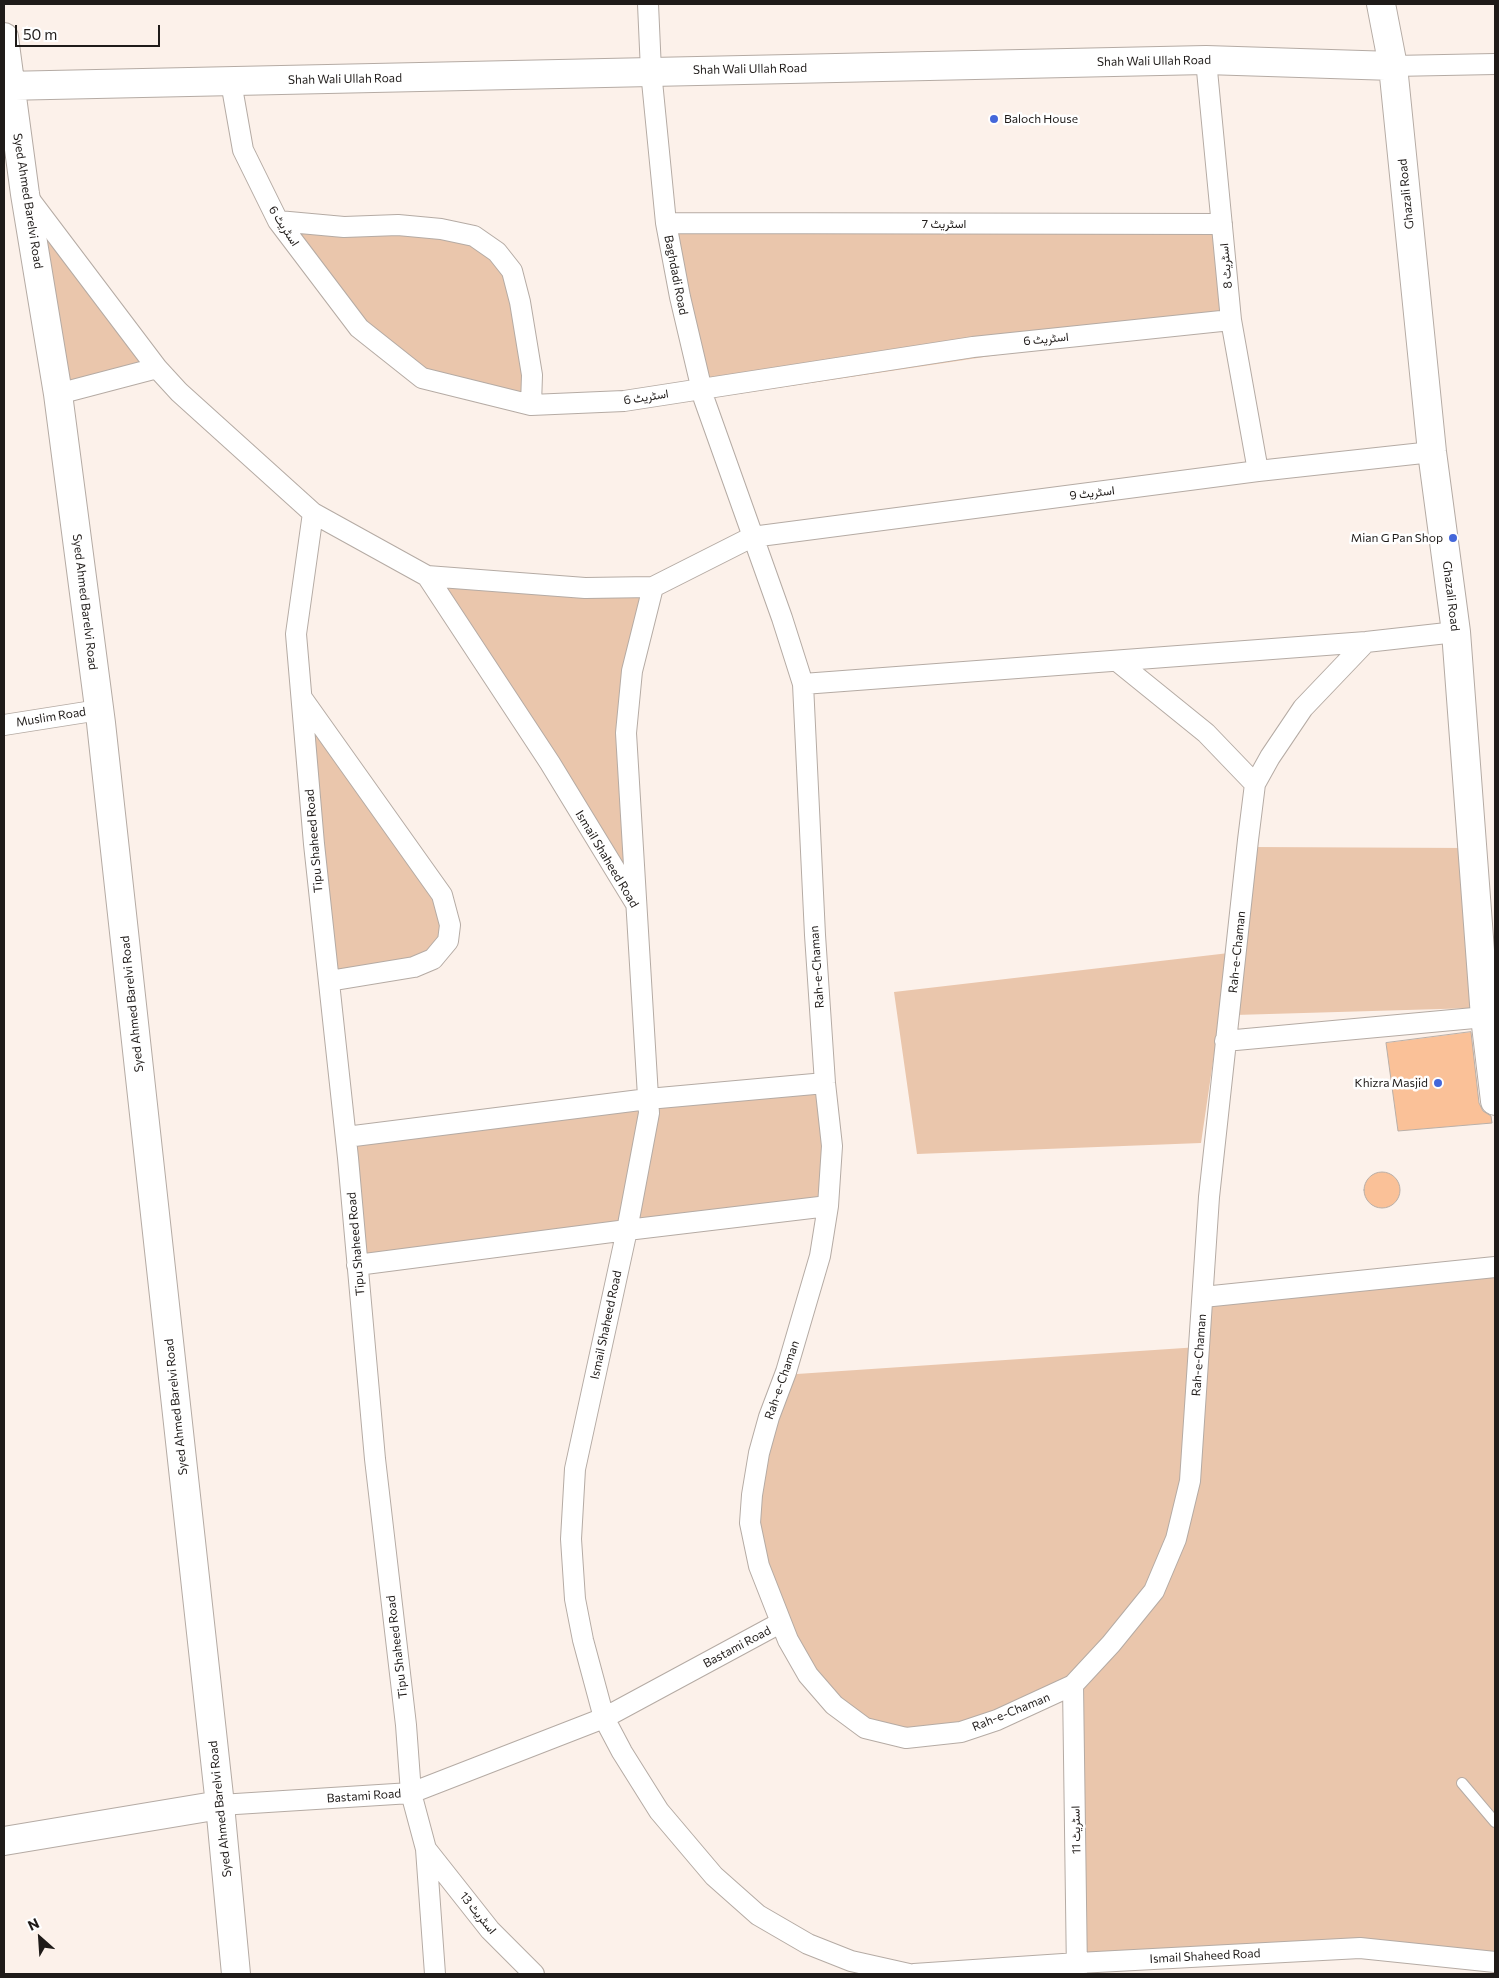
<!DOCTYPE html>
<html>
<head>
<meta charset="utf-8">
<style>
  body { margin:0 }
  #map { position:relative; width:1499px; height:1978px; overflow:hidden; background:#fcf1ea; font-family:Commissioner,sans-serif }
  canvas { display:block }
  .frame { position:absolute; inset:0; border:5px solid #1f1b19; pointer-events:none }
  .north { position:absolute; left:15px; top:1913px; width:50px; height:50px; -webkit-text-stroke:4px #fff; paint-order:stroke; rotate:334deg; font-size:14px; font-weight:700; line-height:20px; text-align:center; color:#1f1b19 }
  .north::after { content:''; display:block; margin:auto; width:18px; height:22px; background:#1f1b19; clip-path:polygon(50% 0,100% 100%,50% 72%,0 100%) }
  .scale { position:absolute; left:15px; top:25px; width:145px; height:22px; box-sizing:border-box; border:2px solid #1f1b19; border-top:0; padding-left:6px; font-size:15px; line-height:18px; white-space:nowrap; color:#1f1b19; -webkit-text-stroke:4px #fff; paint-order:stroke }
</style>
</head>
<body>
<div id="map">
<canvas width="1499" height="1978"></canvas>
<div class="frame"></div>
<div class="north">N</div>
<div class="scale">50 m</div>
</div>
<script>
const ctx = document.querySelector('canvas').getContext('2d');
ctx.lineJoin = 'round';
function fill(path, color) {
  ctx.fillStyle = color;
  ctx.fill(path, 'evenodd');
}
function trace(path, color, width, dash) {
  ctx.strokeStyle = color;
  ctx.lineWidth = width;
  ctx.lineCap = dash ? 'butt' : 'round';
  ctx.setLineDash(dash || []);
  ctx.stroke(path);
}
function drawText(font, color, halo, rows, align = 'center') {
  ctx.font = font + ' Commissioner,Vazirmatn,sans-serif';
  ctx.lineWidth = 5;
  ctx.setLineDash([]);
  ctx.textBaseline = 'middle';
  ctx.strokeStyle = halo;
  ctx.fillStyle = color;
  for (const [text, x, y, turn = 0] of rows) {
    ctx.save();
    ctx.translate(x, y);
    ctx.rotate((+turn || 0) * Math.PI / 180);
    ctx.textAlign = isNaN(turn) ? turn : align;
    if (halo) ctx.strokeText(text, 0, 0);
    ctx.fillText(text, 0, 0);
    ctx.restore();
  }
}
fill(new Path2D(`
  M25,194L157,368L58,394Z
  M278,221L474,236L512,271L531,405L422,378L359,328Z
  M666,223L1222,224L1231,320L704,399Z
  M427,576L659,584L632,671L638,908Z
  M302,698L450,925L433,959L329,981Z
  M1253,847L1469,848L1475,1008L1235,1015Z
  M1229,953L1201,1143L917,1154L894,992Z
  M825,1083L819,1212L357,1265L346,1137Z
  M1495,1260V1959H1084L1081,1675L1007,1715L912,1733L871,1722L836,1701L811,1671L752,1530L782,1375L1199,1347L1203,1288Z`), '#eac6ac');
const building = new Path2D(`
  M1471,1032L1479,1103L1483,1111L1491,1116L1492,1123L1398,1131L1386,1043Z
  M1364 1190a18 18 0 1 1 36 0a18 18 0 1 1-36 0Z`);
fill(building, '#fac198');
trace(building, '#b9afa8', 1);
const lane = new Path2D(`
  M1462,1783L1495,1822`);
const street = new Path2D(`
  M648,4L651,71L666,223L680,297L704,399L782,618L803,684L815,935L825,1083L832,1146L828,1206L820,1256L786,1372L769,1417L759,1453L752,1495L750,1523L759,1566L788,1640L808,1675L834,1705L865,1728L906,1738L961,1732L997,1720L1073,1685L1111,1644L1154,1591L1176,1539L1190,1481L1209,1197L1248,840L1255,784L1270,757L1303,708L1366,642
  M1206,60L1231,320L1258,471
  M1393,66L1495,64
  M231,82L243,150L278,221L359,328L422,378L531,405L624,401L973,347L1231,320
  M27,196L157,368L179,392L313,513L427,576L585,588L653,587
  M278,221L344,227L398,225L441,229L474,236L497,252L512,271L520,302L532,375L531,405
  M666,223L1222,224
  M58,394L157,368
  M313,513L296,634L314,844L348,1158L375,1459L406,1725L411,1793L426,1849L435,1974
  M427,576L550,763L636,904
  M1117,661L1206,733L1255,784
  M803,684L1366,642L1456,632
  M302,698L442,895L450,925L448,941L433,959L414,967L329,981
  M4,725L99,710
  M1225,1041L1485,1017
  M346,1137L648,1099L825,1083
  M357,1265L627,1230L828,1206
  M1203,1297L1495,1267
  M1073,1685L1077,1974
  M220,1805L411,1793L604,1718L780,1623
  M426,1849L490,1930L534,1974
  M909,1974L851,1961L808,1944L758,1915L714,1876L659,1811L622,1752L604,1718L583,1640L575,1599L571,1539L575,1469L627,1230L649,1113L626,733L632,671L653,587L752,537L1258,471L1432,452
  M914,1974L1078,1963L1360,1948L1495,1962`);
const secondary = new Path2D(`
  M1381,4L1393,66L1432,452L1456,632L1485,1017L1495,1101
  M4,37L25,194L58,394L101,723L220,1805L236,1974
  M4,86L1206,60L1393,66
  M4,1841L220,1805`);
trace(lane, '#b5aba4', 12);
trace(street, '#b5aba4', 22);
trace(secondary, '#b5aba4', 30);
trace(lane, '#fff', 10);
trace(street, '#fff', 20);
trace(secondary, '#fff', 28);
for (const [x, y, r, color] of [
  [994,119,5,"#4467da"],
  [1453,538,5,"#4467da"],
  [1438,1083,5,"#4467da"]
]) {
  const dot = new Path2D();
  dot.arc(x, y, r, 0, 2 * Math.PI);
  ctx.fillStyle = color;
  ctx.fill(dot);
  trace(dot, '#fff', 2);
}
drawText('12px', '#1f1b19', '#fff', [
  ["Shah Wali Ullah Road",1154,61,-1],
  ["Shah Wali Ullah Road",750,69,-1],
  ["Shah Wali Ullah Road",345,79,-1],
  ["Ghazali Road",1406,194,-96],
  ["Syed Ahmed Barelvi Road",28,201,81],
  ["اسٹریٹ 7",944,224],
  ["اسٹریٹ 6",284,226,57],
  ["اسٹریٹ 8",1226,266,-95],
  ["Baghdadi Road",676,275,79],
  ["اسٹریٹ 6",1046,339,-6],
  ["اسٹریٹ 6",646,397,-9],
  ["اسٹریٹ 9",1092,493,-7],
  ["Ghazali Road",1451,596,83],
  ["Syed Ahmed Barelvi Road",85,602,83],
  ["Muslim Road",51,717,-9],
  ["Tipu Shaheed Road",314,841,-95],
  ["Ismail Shaheed Road",607,859,59],
  ["Rah-e-Chaman",1237,952,-84],
  ["Rah-e-Chaman",817,967,-94],
  ["Syed Ahmed Barelvi Road",132,1004,-96],
  ["Tipu Shaheed Road",356,1244,-95],
  ["Ismail Shaheed Road",606,1325,-78],
  ["Rah-e-Chaman",1199,1355,-86],
  ["Rah-e-Chaman",782,1380,-71],
  ["Syed Ahmed Barelvi Road",176,1407,-96],
  ["Tipu Shaheed Road",397,1647,-97],
  ["Bastami Road",737,1647,-28],
  ["Rah-e-Chaman",1011,1712,-22],
  ["Bastami Road",364,1796,-4],
  ["Syed Ahmed Barelvi Road",220,1809,-96],
  ["اسٹریٹ 11",1076,1830,-91],
  ["اسٹریٹ 13",478,1913,51],
  ["Ismail Shaheed Road",1205,1956,-3]
]);
drawText('12px', '#1f1b19', '#fff', [
  ["Baloch House",1004,119,"left"],
  ["Mian G Pan Shop",1443,538],
  ["Khizra Masjid",1428,1083]
], 'right');
</script>
</body>
</html>
